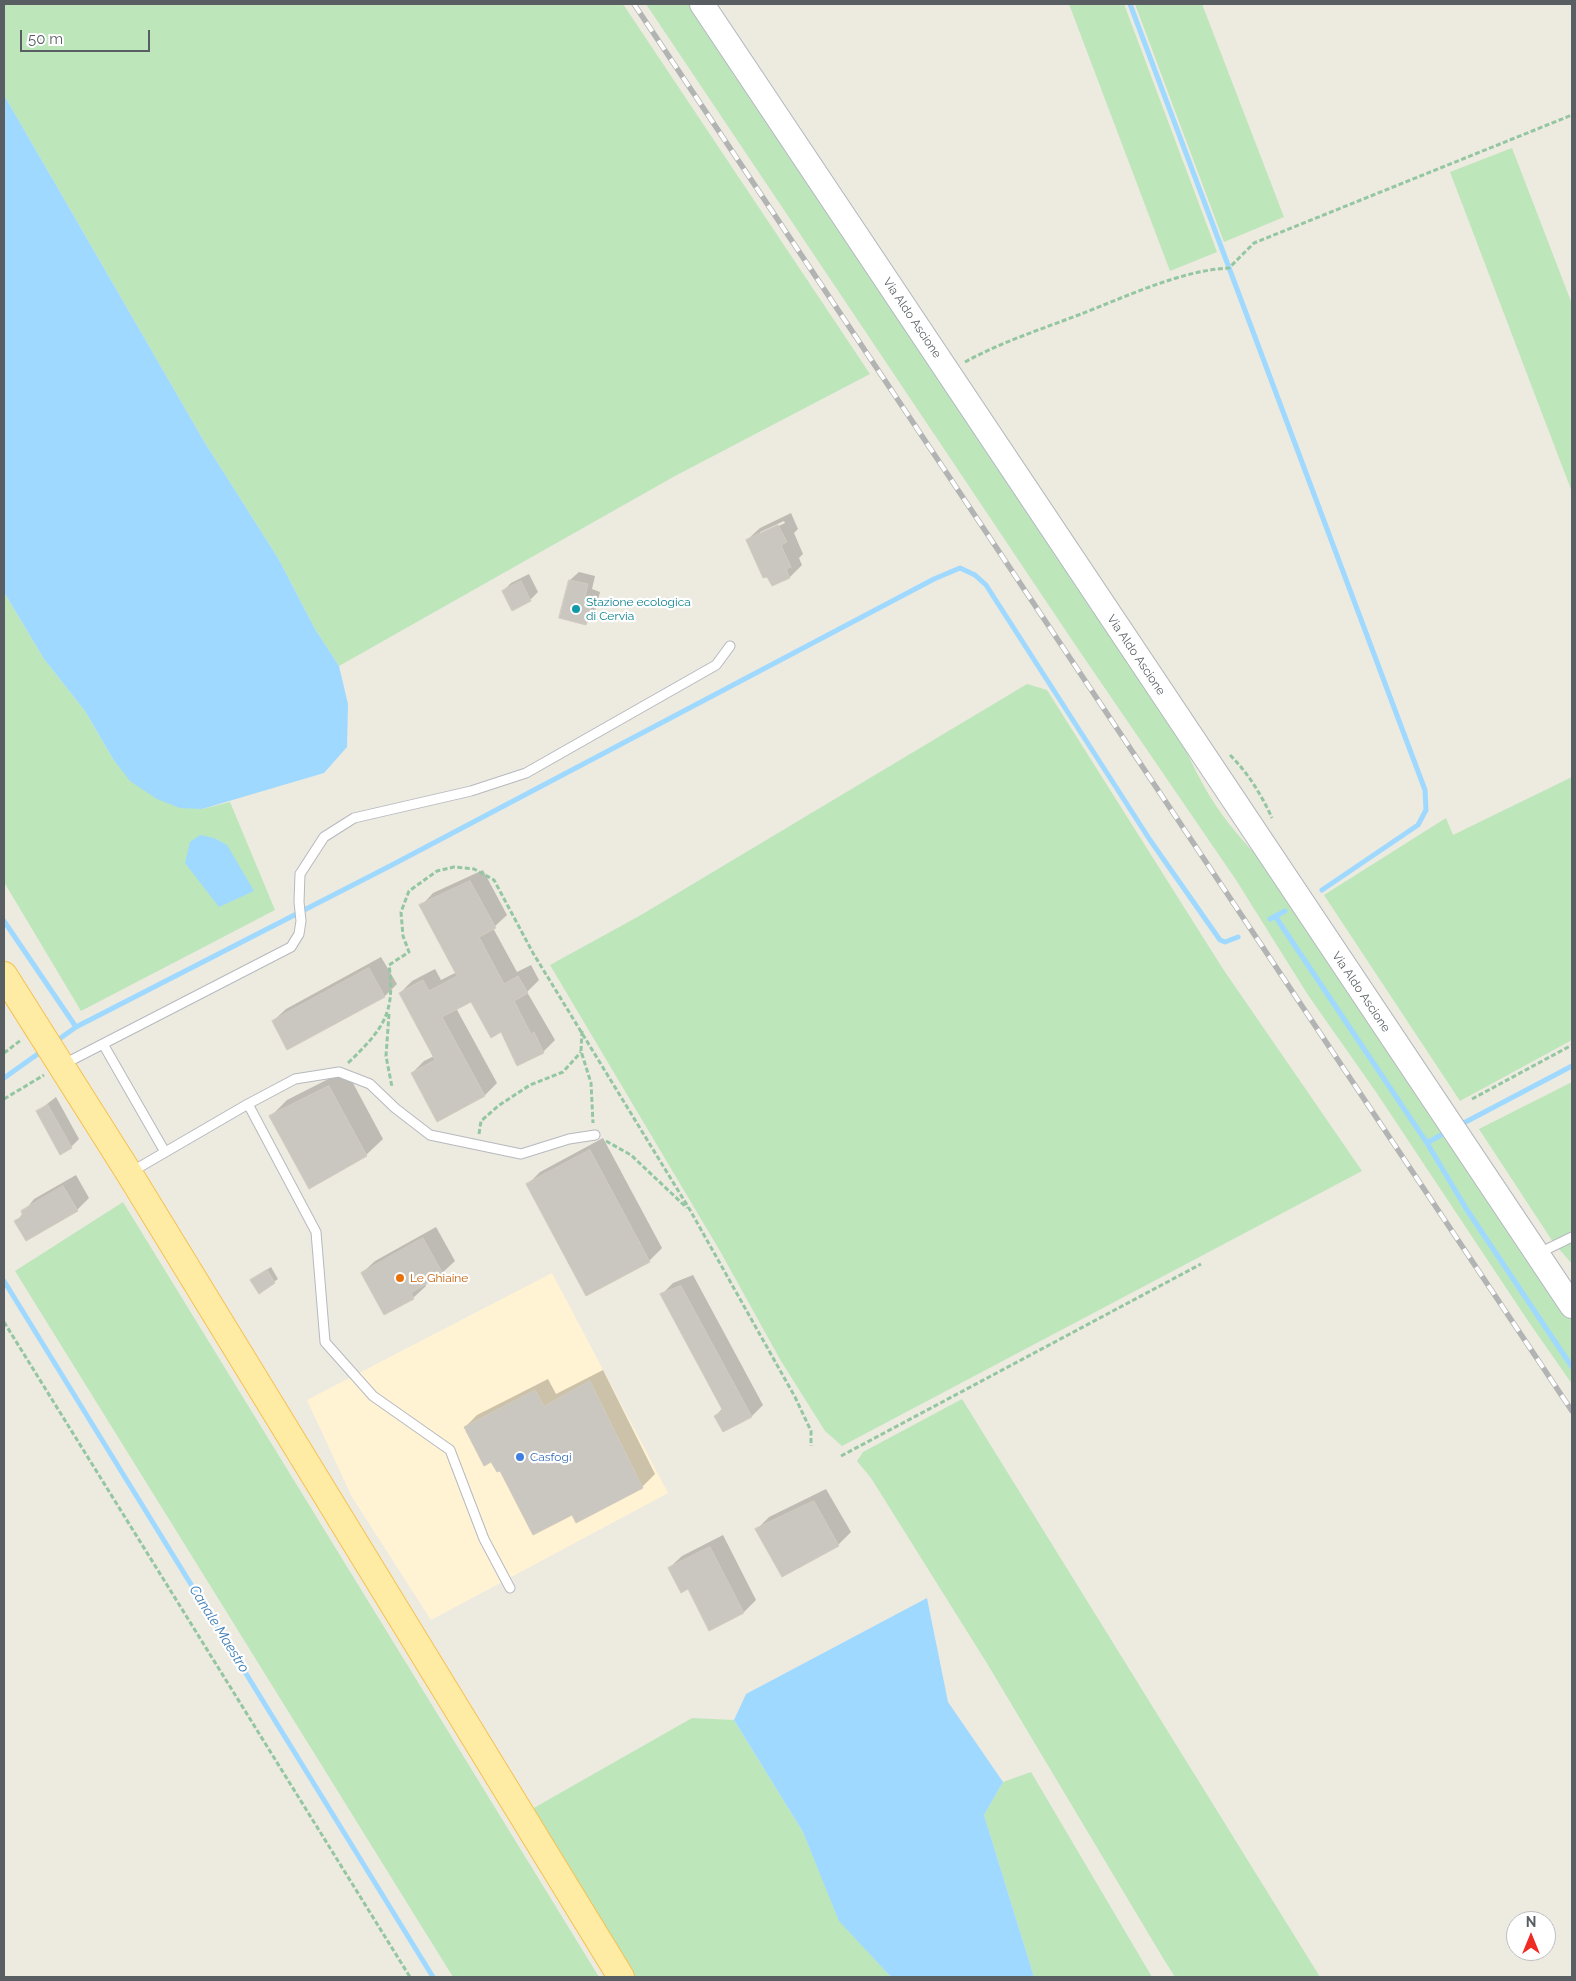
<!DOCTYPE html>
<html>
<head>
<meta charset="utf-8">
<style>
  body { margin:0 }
  #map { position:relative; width:1576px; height:1981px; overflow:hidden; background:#edeae0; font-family:Raleway,sans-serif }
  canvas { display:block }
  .frame { position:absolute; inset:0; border:5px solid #595e62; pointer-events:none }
  .north { position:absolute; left:1506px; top:1911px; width:50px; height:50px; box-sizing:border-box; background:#fff; border:1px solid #bdbfc0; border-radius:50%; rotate:0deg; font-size:14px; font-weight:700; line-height:20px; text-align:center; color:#595e62 }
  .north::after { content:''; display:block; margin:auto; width:18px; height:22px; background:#ef2b24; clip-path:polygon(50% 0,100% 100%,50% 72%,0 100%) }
  .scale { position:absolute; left:20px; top:30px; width:130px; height:22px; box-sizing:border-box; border:2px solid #595e62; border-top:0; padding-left:6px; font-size:15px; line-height:18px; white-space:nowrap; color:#595e62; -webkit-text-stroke:4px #fff; paint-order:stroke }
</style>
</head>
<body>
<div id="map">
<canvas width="1576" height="1981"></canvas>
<div class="frame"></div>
<div class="north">N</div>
<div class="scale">50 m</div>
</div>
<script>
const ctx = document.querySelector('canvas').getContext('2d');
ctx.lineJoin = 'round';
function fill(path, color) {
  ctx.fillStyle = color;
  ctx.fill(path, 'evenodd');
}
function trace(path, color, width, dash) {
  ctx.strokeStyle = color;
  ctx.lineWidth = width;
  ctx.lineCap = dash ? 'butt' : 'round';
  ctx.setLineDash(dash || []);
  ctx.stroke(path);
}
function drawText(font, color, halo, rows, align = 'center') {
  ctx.font = font + ' Raleway,sans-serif';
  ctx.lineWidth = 4.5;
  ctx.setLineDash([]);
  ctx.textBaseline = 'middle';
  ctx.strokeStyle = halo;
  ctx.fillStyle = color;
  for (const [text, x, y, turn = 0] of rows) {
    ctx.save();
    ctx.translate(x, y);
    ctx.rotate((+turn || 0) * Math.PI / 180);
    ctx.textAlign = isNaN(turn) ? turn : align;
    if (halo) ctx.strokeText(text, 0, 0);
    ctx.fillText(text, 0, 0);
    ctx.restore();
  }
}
fill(new Path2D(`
  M552,1273L668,1493L431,1620L352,1497L307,1400Z`), '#fff3d4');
fill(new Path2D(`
  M4,4H623L870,374L675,476L339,666L315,629L278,558L205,443L4,95Z
  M646,4H689L1184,746C1206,795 1223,820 1260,859L1546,1284L1572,1318V1384L1526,1318L1376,1092L1308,995L1236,880L1074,643Z
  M1069,4H1124L1217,252L1170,271Z
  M1135,4H1202L1284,217L1224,242Z
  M1512,148L1572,304V492L1450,172Z
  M4,592L44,659L85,711L113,759L193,808L202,809L230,802L275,910L81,1011L4,882Z
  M1027,684L1047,690L1223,969L1362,1171L842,1446L825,1431L781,1361L720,1251L550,965L641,915Z
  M1572,777V1040L1460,1101L1324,895L1446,818L1453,835Z
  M1572,1082V1264L1553,1242L1479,1129Z
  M123,1202L599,1977H453L15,1271Z
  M962,1399L1320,1977H1175L1163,1958L988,1665L871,1478L857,1461L863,1452Z
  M692,1718L734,1720L803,1832L840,1921L891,1977H635L532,1809Z
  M1031,1772L1152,1977H1034L984,1815L1003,1782Z`), '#bde6bb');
fill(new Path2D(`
  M4,95L205,443L278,558L315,629L339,666L348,704L347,747L324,773L202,809L180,808L157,799L130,781L113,759L85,711L44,659L4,592Z
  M200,835L214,838L227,845L254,891L219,907L185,863L190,842Z
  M927,1598L948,1702L1003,1782L984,1815L1034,1977H891L839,1921L803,1832L734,1720L746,1694Z`), '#9fd9ff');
fill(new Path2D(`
  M791,513L798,529L794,533L803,554L799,558L802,565L790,577L773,585L747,540L760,528ZM784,521L785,523L760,535V532Z
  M579,572L595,576L592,589L600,592L594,616L586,624L561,617L570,580Z
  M529,574L538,592L530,600L503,591L511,583Z
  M483,870L507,915L493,928L517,972L531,965L539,980L527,992L555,1040L543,1052L501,1030L472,1000L456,1008L497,1083L485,1095L438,1121L412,1073L424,1061L434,1056L400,993L412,981L435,969L441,980L457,972L421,906L433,893Z
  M381,957L397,984L385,996L288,1048L273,1021L286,1009Z
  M346,1070L383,1139L366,1155L271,1116L287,1100Z
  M56,1097L79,1139L71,1147L38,1111Z
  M603,1138L662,1248L649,1261L587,1294L528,1184L540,1172Z
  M76,1175L89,1198L77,1210L16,1222L34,1199Z
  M436,1227L455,1261L442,1273L425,1283L426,1286L413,1298L362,1273L375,1261Z
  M271,1267L278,1279L259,1292L251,1280Z
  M693,1275L763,1405L752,1416L723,1431L715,1416L723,1408L661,1295L673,1283Z
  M603,1370L655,1474L642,1487L572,1514L500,1469L465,1427L477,1415L548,1379L556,1394Z
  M826,1489L851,1532L838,1545L782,1575L756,1530L769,1517Z
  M723,1535L756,1600L744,1612L688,1588L669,1568L682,1556Z`), '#0003');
trace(new Path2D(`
  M1130,4L1425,790L1426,810L1418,825L1322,890
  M1275,916L1427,1143L1448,1131
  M1270,919L1285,911
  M4,921L76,1027
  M55,1042L76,1027L390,866L934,579L960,568L975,575L986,585L1150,840L1220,940L1225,942L1238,937
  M4,1078L42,1051
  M1458,1126L1572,1066
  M1427,1143L1467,1210L1572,1367
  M4,1281L433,1977`), '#9fd9ff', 5);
const building = new Path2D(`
  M778,525L787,542L781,545L791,567L786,569L790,578L772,586L767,577L763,578L746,540Z
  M569,580L588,584L585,597L593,600L586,625L559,618Z
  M521,581L531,601L512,611L502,591Z
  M470,881L496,928L479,937L504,984L518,976L528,993L514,1001L531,1034L534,1032L544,1053L517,1066L501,1032L491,1038L471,1002L442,1017L485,1096L437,1122L411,1073L435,1060L399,993L423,980L429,991L457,976L419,905Z
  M369,968L385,997L287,1050L272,1021Z
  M329,1086L367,1156L309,1189L269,1116Z
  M48,1105L72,1148L60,1155L36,1111Z
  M590,1150L650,1262L586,1296L526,1184Z
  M63,1186L78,1211L26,1241L14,1221L23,1216L21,1211Z
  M423,1238L443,1274L411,1293L414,1299L384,1315L361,1273Z
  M267,1270L275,1283L259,1294L250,1280Z
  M681,1286L752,1417L723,1432L714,1416L723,1411L660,1294Z
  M590,1381L643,1488L576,1523L572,1515L533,1535L500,1471L497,1472L491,1462L484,1466L464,1427L535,1390L544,1406Z
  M814,1501L839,1546L782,1577L755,1529Z
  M710,1547L744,1613L709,1631L688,1589L681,1593L668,1568Z`);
fill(building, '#cac6c0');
trace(building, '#d2cbbf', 1);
const lane = new Path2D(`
  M103,1044L165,1152
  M64,1064L291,947L299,934L301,921L299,902L300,874L324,837L354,818L471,791L526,773L716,665L730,646
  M248,1104L295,1079L339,1072L370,1084L395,1108L430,1135L521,1154L569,1139L595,1135
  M131,1172L248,1104L316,1232L325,1342L373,1396L450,1450L484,1539L510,1588
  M1539,1253L1572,1237`);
const secondary = new Path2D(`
  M702,4L1572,1306`);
const primary = new Path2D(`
  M4,975L129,1173L621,1977`);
trace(lane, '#b6b9be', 11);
trace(secondary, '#b4b8be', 26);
trace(primary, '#f6c150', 28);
trace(new Path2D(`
  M965,362C1001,342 1042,329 1081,314C1125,297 1182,270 1229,268L1254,243L1572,115
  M1230,755C1248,773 1261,794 1272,818
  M389,1014L386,1056L392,1087
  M582,1031L581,1051L591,1083L593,1123
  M4,1053L21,1040
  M348,1063C382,1030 396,1014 389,965L409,952L403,936L401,912L409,891L437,871L454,867L474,869L494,880L533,953L690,1210L795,1397L811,1431V1446
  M4,1099L44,1075
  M1472,1099L1572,1045
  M479,1134L481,1121L498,1106L530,1085L563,1072L581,1052
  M606,1141L631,1155L687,1208
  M4,1322L410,1977
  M841,1456L1201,1264`), '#94c7a1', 3, [5, 2.5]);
trace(lane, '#fff', 9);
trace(secondary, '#fff', 24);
trace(primary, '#ffeca4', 26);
const rail = new Path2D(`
  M634,4L1572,1411`);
trace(rail, '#b2b3b3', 5.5);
trace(rail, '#fff', 4, [11]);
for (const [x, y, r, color] of [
  [576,609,5,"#0f9aa8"],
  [400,1278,5,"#e8710a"],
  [520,1457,5,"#3f7fe0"]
]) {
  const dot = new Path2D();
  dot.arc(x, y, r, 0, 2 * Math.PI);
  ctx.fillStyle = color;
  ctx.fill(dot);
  trace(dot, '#fff', 2);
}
drawText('12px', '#595e62', '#fff', [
  ["Via Aldo Ascione",912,318,56],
  ["Via Aldo Ascione",1136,655,56],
  ["Via Aldo Ascione",1361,992,56]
]);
drawText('12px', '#0d838f', '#fff', [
  ["Stazione ecologica",586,602],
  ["di Cervia",586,616]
], 'left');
drawText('12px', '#c56008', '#fff', [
  ["Le Ghiaine",410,1278]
], 'left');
drawText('12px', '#366cbe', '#fff', [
  ["Casfogi",530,1457]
], 'left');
drawText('italic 14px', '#397ab4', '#fff', [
  ["Canale Maestro",219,1629,58]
]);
</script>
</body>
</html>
